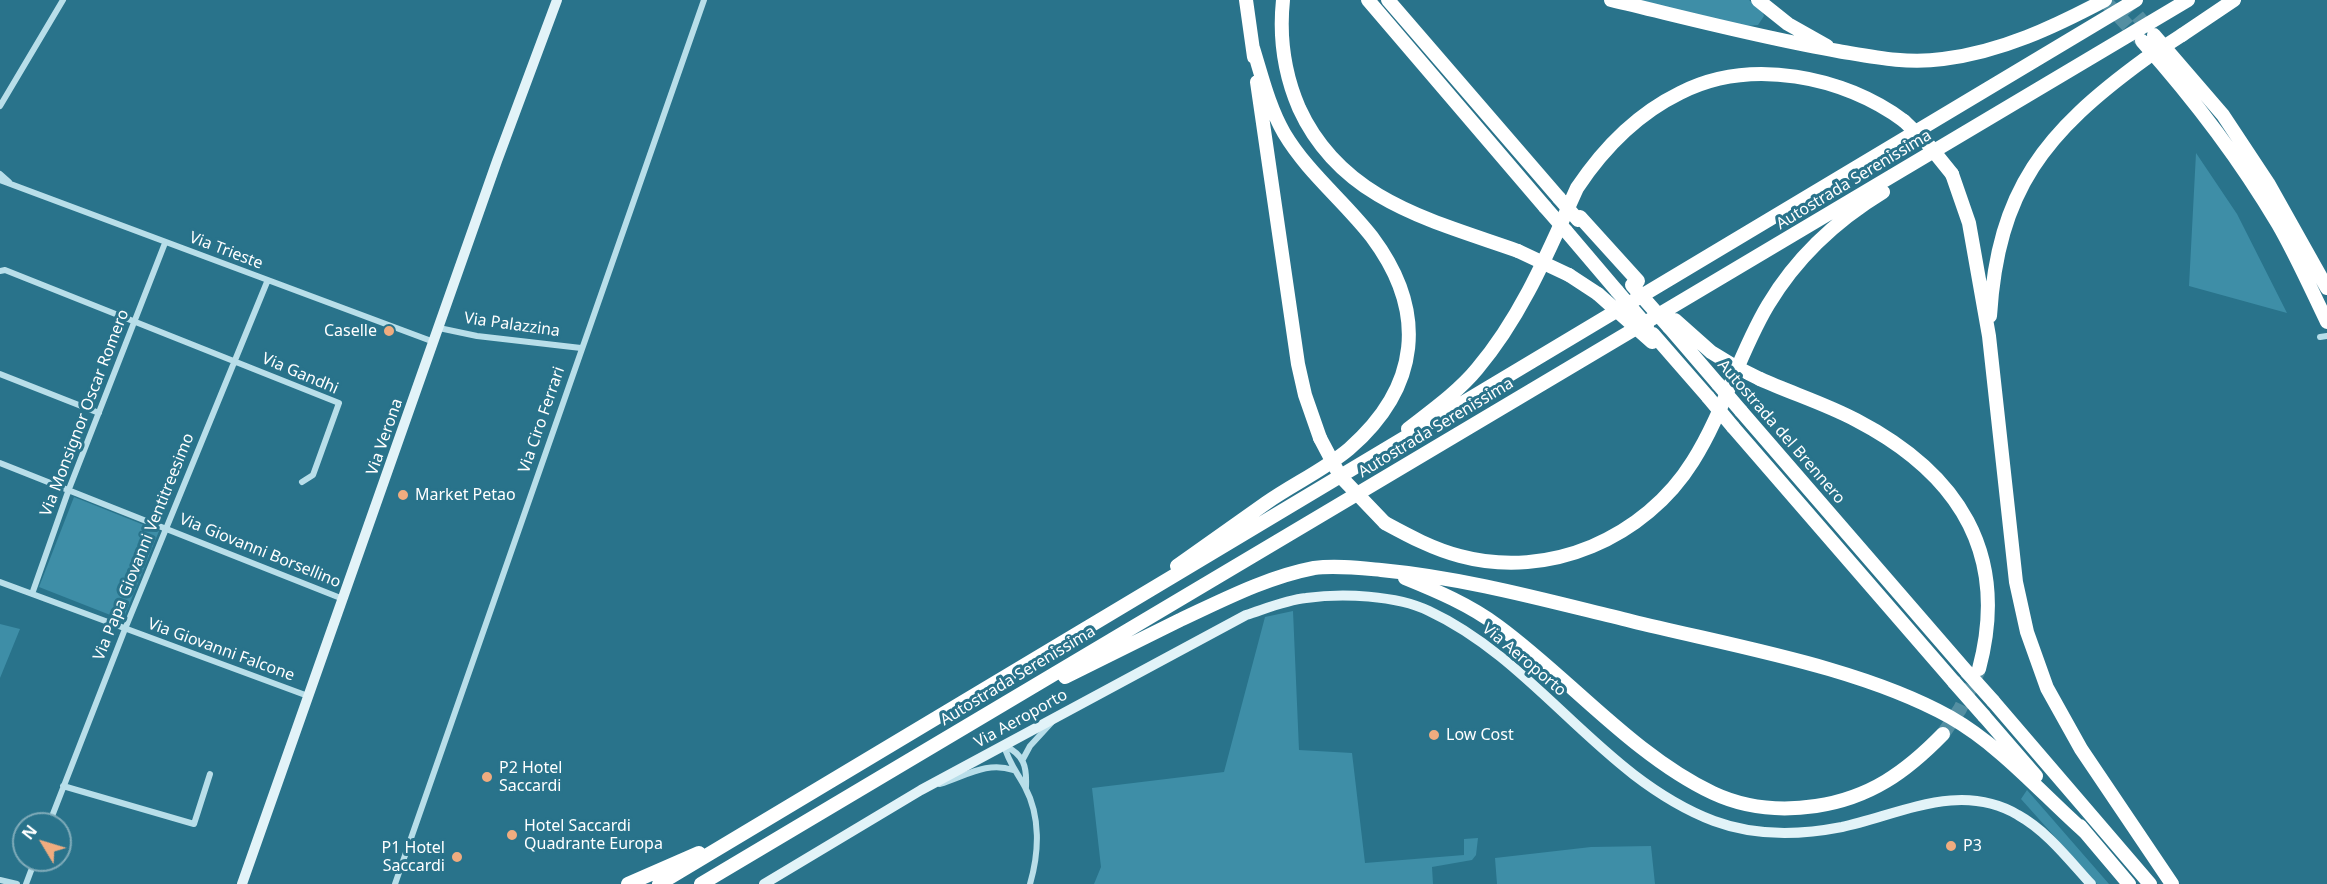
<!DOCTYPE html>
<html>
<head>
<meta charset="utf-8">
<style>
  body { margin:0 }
  #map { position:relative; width:2327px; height:884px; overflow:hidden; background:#29738b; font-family:"Noto Sans",sans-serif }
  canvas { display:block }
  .north { position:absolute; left:12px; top:812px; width:60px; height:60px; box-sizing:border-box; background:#29738b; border:2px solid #7fabb9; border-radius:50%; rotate:308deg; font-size:16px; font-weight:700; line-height:24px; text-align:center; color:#fff }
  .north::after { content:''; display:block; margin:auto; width:21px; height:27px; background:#f0ac7f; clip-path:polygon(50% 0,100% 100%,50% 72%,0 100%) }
</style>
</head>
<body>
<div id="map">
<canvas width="2327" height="884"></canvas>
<div class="north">N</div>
</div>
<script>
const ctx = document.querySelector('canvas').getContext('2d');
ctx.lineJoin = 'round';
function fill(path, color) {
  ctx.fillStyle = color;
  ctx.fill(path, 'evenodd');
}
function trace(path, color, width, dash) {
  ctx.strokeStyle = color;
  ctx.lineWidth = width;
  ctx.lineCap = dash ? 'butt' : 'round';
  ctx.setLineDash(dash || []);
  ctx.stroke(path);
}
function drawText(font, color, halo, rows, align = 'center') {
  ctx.font = font + ' "Noto Sans",sans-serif';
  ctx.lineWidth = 6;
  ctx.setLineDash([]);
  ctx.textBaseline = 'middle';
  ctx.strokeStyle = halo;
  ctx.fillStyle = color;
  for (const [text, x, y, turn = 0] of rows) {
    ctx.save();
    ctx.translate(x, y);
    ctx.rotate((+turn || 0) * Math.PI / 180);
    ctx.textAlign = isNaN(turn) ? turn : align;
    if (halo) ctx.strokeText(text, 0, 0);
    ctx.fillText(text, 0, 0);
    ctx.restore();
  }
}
fill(new Path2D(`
  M1629,0H1749L1762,11L1764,16L1758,25L1746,26Z
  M2196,153L2237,214L2287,313L2189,286Z
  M74,497L159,531L123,620L39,587Z
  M1293,611L1299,750L1352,753L1365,863L1464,855V839L1478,838L1476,855L1472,860L1432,867L1433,884H1094L1101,867L1092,788L1224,772L1265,617Z
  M0,624L20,629L0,678Z
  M2027,790L2109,884H2097L2021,799Z
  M1651,846L1655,884H1497L1495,858L1591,847Z`), '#3e8ea7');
trace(new Path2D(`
  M2104,0L2141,40
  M2124,0L2152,33
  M1943,734L1960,709L1979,670`), '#548fa2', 14, [14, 7]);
trace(new Path2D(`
  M0,106L63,0
  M0,174L9,182
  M0,180L434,342
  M0,271L5,270L339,403L313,475L302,482
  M439,328L477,336L581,348
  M2320,337L2327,336
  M0,374L99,413
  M0,463L343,599
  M0,582L308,696
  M32,594L69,489L165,243
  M1004,745C1008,762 1017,772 1025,787C1041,817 1039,853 1030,884
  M1004,745C1024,755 1027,766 1026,787
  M1023,759L1030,746L1052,722
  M940,784C966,776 987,761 1013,770
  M63,786L194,824L210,774
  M49,824L125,629L267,282
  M0,880L17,884
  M26,884L35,860
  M395,884L704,0`), '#b8dee9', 6);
trace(new Path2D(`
  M242,884L497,161L557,0
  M764,884L921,790L1246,615C1265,609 1286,600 1306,598C1342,593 1396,595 1429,611C1538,662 1601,778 1714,821C1754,836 1801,835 1842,827C1901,814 1960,781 2018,815C2047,831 2069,860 2091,884`), '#e2f3f8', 10);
trace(new Path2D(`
  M1246,0L1254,57
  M1283,0C1279,38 1284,73 1299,108C1341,200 1430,220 1518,251
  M1368,0L1545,207
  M1388,0L1559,198
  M1611,0C1687,18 1762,38 1838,51C1874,57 1906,64 1943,59C2001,52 2054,27 2105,0
  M1758,0L1788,24L1827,46
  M2154,35L2223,115L2268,183L2327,288
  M2182,35L2234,0
  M2142,41C2193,98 2239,158 2278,224C2296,255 2311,289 2327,322
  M1257,82L1298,364L1305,395L1320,438
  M1952,174L1969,223L1989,336L2016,582L2027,632L2047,688L2081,749L2172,884
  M1580,217L1638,281
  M1566,231L1617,291
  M1569,275L1598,294
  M1990,316C1998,189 2045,132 2145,59
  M1675,320L1711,352L1734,366
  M1669,327L1718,384
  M1653,334L1708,397
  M1760,379C1791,393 1826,404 1856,420C1958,473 2010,553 1979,669
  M1741,411L1967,672
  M1733,427L1954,682
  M1408,429C1431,411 1458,392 1477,369C1522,316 1549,250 1577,188C1603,149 1637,114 1680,93C1750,57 1844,76 1904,121
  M1385,523C1409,536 1433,549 1460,556C1549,580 1645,538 1693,461C1724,412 1738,355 1768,305C1796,258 1837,220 1883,192
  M1177,566C1207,545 1236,524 1266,503C1293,484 1324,470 1349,449C1420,387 1428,312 1372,237C1344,201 1307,172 1284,133C1269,107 1262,77 1253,48
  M1405,578C1437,591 1470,605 1498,626C1569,678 1633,755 1713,793C1745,808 1782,811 1816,806C1870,798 1906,772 1943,734
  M1065,677C1103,658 1142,639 1180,620C1223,600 1267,577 1314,568C1335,565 1360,568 1381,570C1466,578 1548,601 1631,621C1732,646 1860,667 1950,717C2001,746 2041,793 2085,832
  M1993,701L2150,884
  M1984,716L2036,776
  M2080,826L2129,884
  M628,884L699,853
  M659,884C1152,591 1643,292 2136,0
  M701,884L2188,0`), '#fff', 14);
trace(new Path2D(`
  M2145,59L2182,35
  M1904,121L1927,143L1952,174
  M1559,198L1578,220
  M1545,207L1566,231
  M1518,251L1569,275
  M1632,285L1669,327
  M1617,291L1647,326
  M1598,294L1652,342
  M1734,366L1760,379
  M1718,384L1741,411
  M1708,397L1733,427
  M1320,438L1340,476L1385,523
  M1967,672L1993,701
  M1954,682L1984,716`), '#fff', 14);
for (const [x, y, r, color] of [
  [389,331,6,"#f0ac7f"],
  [403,495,6,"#f0ac7f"],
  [1434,735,6,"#f0ac7f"],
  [487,777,6,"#f0ac7f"],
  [512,835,6,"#f0ac7f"],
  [1951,846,6,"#f0ac7f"],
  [457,857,6,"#f0ac7f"]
]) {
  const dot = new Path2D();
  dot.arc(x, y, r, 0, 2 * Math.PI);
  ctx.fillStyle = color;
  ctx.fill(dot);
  trace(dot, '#29738b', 2);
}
drawText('16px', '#fff', '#29738b', [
  ["Autostrada Serenissima",1854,180,-31],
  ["Via Trieste",226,251,21],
  ["Via Palazzina",512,325,8],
  ["Via Gandhi",300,374,23],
  ["Via Monsignor Oscar Romero",85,413,-69],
  ["Via Ciro Ferrari",542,420,-71],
  ["Autostrada Serenissima",1436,428,-31],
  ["Autostrada del Brennero",1781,432,49],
  ["Via Verona",385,437,-71],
  ["Via Papa Giovanni Ventitreesimo",144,547,-68],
  ["Via Giovanni Borsellino",260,551,22],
  ["Via Giovanni Falcone",221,650,20],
  ["Via Aeroporto",1524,660,40],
  ["Autostrada Serenissima",1018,676,-31],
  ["Via Aeroporto",1021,719,-29]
]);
drawText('16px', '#fff', '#29738b', [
  ["Caselle",377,331,"right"],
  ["Market Petao",415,495],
  ["Low Cost",1446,735],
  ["P2 Hotel",499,768],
  ["Saccardi",499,786],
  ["Hotel Saccardi",524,826],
  ["Quadrante Europa",524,844],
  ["P3",1963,846],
  ["P1 Hotel",445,848,"right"],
  ["Saccardi",445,866,"right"]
], 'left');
</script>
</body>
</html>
